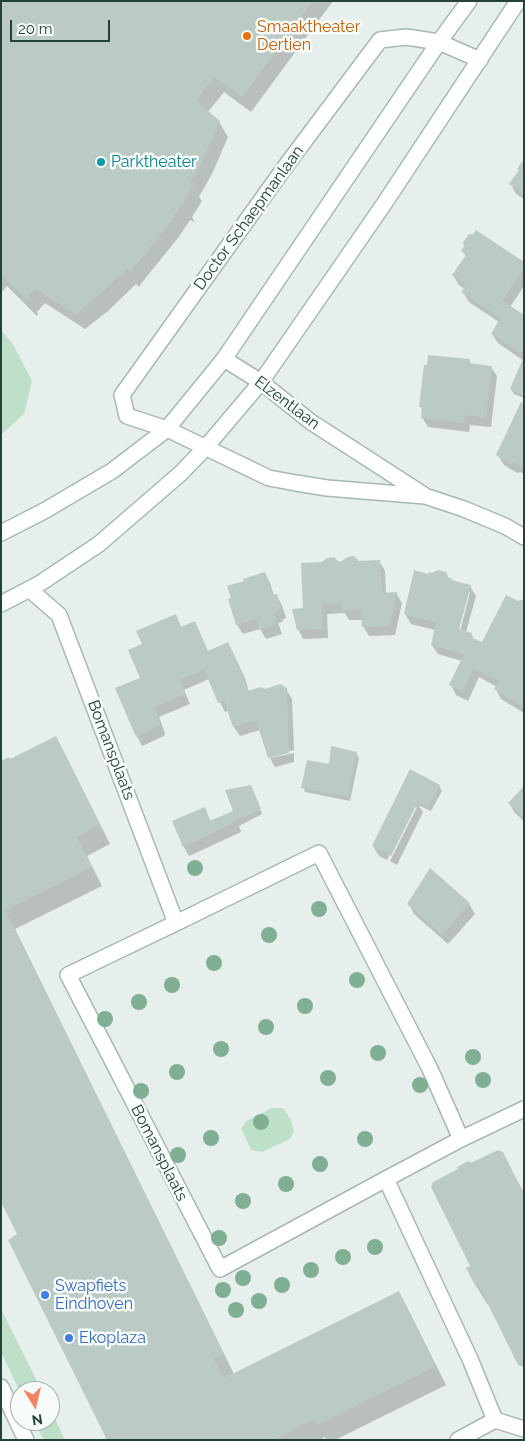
<!DOCTYPE html>
<html>
<head>
<meta charset="utf-8">
<style>
  body { margin:0 }
  #map { position:relative; width:525px; height:1441px; overflow:hidden; background:#e6efeb; font-family:Raleway,sans-serif }
  canvas { display:block }
  .frame { position:absolute; inset:0; border:2px solid #24423a; pointer-events:none }
  .north { position:absolute; left:10px; top:1381px; width:50px; height:50px; box-sizing:border-box; background:#f7fbf9; border:1px solid #a3b1ad; border-radius:50%; rotate:171deg; font-size:14px; font-weight:700; line-height:20px; text-align:center; color:#24423a }
  .north::after { content:''; display:block; margin:auto; width:18px; height:22px; background:#f4845f; clip-path:polygon(50% 0,100% 100%,50% 72%,0 100%) }
  .scale { position:absolute; left:10px; top:20px; width:100px; height:22px; box-sizing:border-box; border:2px solid #24423a; border-top:0; padding-left:6px; font-size:15px; line-height:18px; white-space:nowrap; color:#24423a; -webkit-text-stroke:4px #f7fbf9; paint-order:stroke }
</style>
</head>
<body>
<div id="map">
<canvas width="525" height="1441"></canvas>
<div class="frame"></div>
<div class="north">N</div>
<div class="scale">20 m</div>
</div>
<script>
const ctx = document.querySelector('canvas').getContext('2d');
ctx.lineJoin = 'round';
function fill(path, color) {
  ctx.fillStyle = color;
  ctx.fill(path, 'evenodd');
}
function trace(path, color, width, dash) {
  ctx.strokeStyle = color;
  ctx.lineWidth = width;
  ctx.lineCap = dash ? 'butt' : 'round';
  ctx.setLineDash(dash || []);
  ctx.stroke(path);
}
function drawText(font, color, halo, rows, align = 'center') {
  ctx.font = font + ' Raleway,sans-serif';
  ctx.lineWidth = 5;
  ctx.setLineDash([]);
  ctx.textBaseline = 'middle';
  ctx.strokeStyle = halo;
  ctx.fillStyle = color;
  for (const [text, x, y, turn = 0] of rows) {
    ctx.save();
    ctx.translate(x, y);
    ctx.rotate((+turn || 0) * Math.PI / 180);
    ctx.textAlign = isNaN(turn) ? turn : align;
    if (halo) ctx.strokeText(text, 0, 0);
    ctx.fillText(text, 0, 0);
    ctx.restore();
  }
}
fill(new Path2D(`
  M1,330L13,344L32,381L24,414L1,435Z
  M272,1108H283L291,1120L294,1131L290,1139L262,1152L251,1150L241,1128L248,1120Z
  M1,1309L42,1391L20,1392L1,1352Z
  M50,1408L65,1440H44L34,1421H50Z`), '#bfe0c8');
fill(new Path2D(`
  M1,1H333L251,112L224,92L208,112L219,122L228,137L212,174L199,197L202,201L192,217L195,222L190,220L178,238L140,285V287L136,284L108,311L85,329L45,303L37,312L38,314L37,316L7,286L1,293L2,295L1,296Z
  M524,162V199L516,194L511,184L520,171Z
  M463,251L524,263V286L510,307L524,316V361L498,343L492,334L499,322L469,302L463,292L465,289L459,285L453,275L466,257Z
  M469,360L471,364L491,367L497,376L491,427L470,425L469,432L428,427L422,417L423,411L421,407Z
  M524,362V398L514,394L511,389Z
  M524,405V474L520,472L517,473L504,465L498,455Z
  M379,561L385,571L386,594L396,593L402,603L395,635L369,636L363,626V620H349L345,613L327,614L328,638L303,639L298,629L304,609L338,563Z
  M265,573L270,583L274,596L276,595L282,605L286,618L282,620L283,622L278,623L282,634L266,639L260,629L243,634L237,625L229,599Z
  M448,579H451L452,581L470,586L476,596L466,632L471,634L475,641L482,644L518,602L524,601V713L501,699L496,689L497,687L479,677L468,701L456,695L451,685L462,661L438,654L432,645L435,630L411,624L405,614ZM468,592H470L459,636L456,635Z
  M175,616L182,628L208,652L228,643L245,678L249,692L265,690L286,689L292,699L294,750L269,756L260,730L240,736L234,727L229,710L225,712L209,679L184,690L190,704L159,717L165,733L164,736L142,746L137,736L143,644Z
  M56,737L66,756L110,844L87,856L102,886L15,929L234,1374L399,1293L409,1311L446,1385L335,1440H327L325,1437L320,1440H108L18,1234L1,1199V772L10,760Z
  M294,753V762L275,767L270,758Z
  M356,753L359,758L350,801L305,792L303,787L330,766Z
  M411,771L439,786L442,791L431,811L418,805L423,812L397,865L390,861L417,807H414L387,860L379,856L373,846Z
  M524,787V821L515,813L509,803Z
  M253,791L262,814L239,826L241,832L189,856L184,847L174,822L205,809L211,822L234,812Z
  M431,870L469,904L475,914L448,944L414,914L409,904Z
  M502,1153L524,1193V1366L489,1303L487,1304L477,1287L471,1267L470,1165Z`), '#0003');
fill(new Path2D(`
  M1,1H313L242,97L214,77L198,99L199,100L197,102L220,121L204,158L190,183L195,186L194,188L192,187L183,203L184,204L183,206L181,205L171,221L172,222L171,223L170,222L158,237L160,238L158,240L157,239L145,254L146,255L145,256L144,255L131,270H132L131,272L127,269L99,295L76,314L35,289L28,296L30,298L28,301L1,275Z
  M524,159V197L520,194V191L509,184L519,170L517,169Z
  M476,230L524,262V269L502,300L524,315V354L521,351L520,353L491,334L500,318L461,292L466,285L452,275L466,255L461,251L464,246L463,243L469,234H473Z
  M428,355L470,359L469,363L492,366L486,418L465,415L464,423L421,418L422,407H419L424,365H427Z
  M524,360V396L510,389L522,361Z
  M521,402L524,404V463L522,467L514,463L510,464L496,455Z
  M354,556L359,561L380,560L382,593L397,592L390,626L362,627L361,610L342,611V603L322,604L323,629L297,630L292,609L303,608L301,563L322,562L327,558L334,557L339,562L342,561L347,557Z
  M414,570L428,574L429,572L432,573L438,570L446,572L449,578H452L451,580L471,585L459,629L472,633L470,637L482,642L506,595L518,601L524,599V708L494,689L499,681L474,668L462,692L449,685L464,654L431,645L436,623L404,614Z
  M265,572L273,595L277,594L281,608L277,610L278,612L274,613L277,624L259,630L256,619L236,625L228,599L231,598L227,586L244,581L243,579Z
  M176,614L181,627L195,621L208,651L228,642L240,667L248,691L261,687L265,689L280,684L287,688L289,753L268,758L256,720L233,727L224,701L218,703L204,669L180,680L186,694L154,707L160,722L159,726L136,737L115,688L140,678L128,650L142,644L136,631Z
  M56,736L103,831L101,832L98,826L77,837L92,867L5,910L224,1354L214,1359L224,1378L399,1291L436,1366L317,1425L314,1419L273,1440H107L8,1240L17,1234L1,1202V761L9,757L10,759Z
  M331,746L357,752L348,797L301,788L307,760L329,764Z
  M410,769L440,785L428,807L418,802L391,856L372,846Z
  M251,785L261,809L183,847L172,821L205,807L210,821L233,811L225,790Z
  M524,786V818L508,803Z
  M430,868L470,903L442,935L407,904Z
  M498,1150L503,1152L524,1194V1367L518,1365L479,1286L476,1287L466,1268L470,1266L431,1187L433,1182L458,1169L457,1167L469,1161L471,1163Z`), '#bbcac4');
const service = new Path2D(`
  M167,429L127,416L122,395L285,167L380,40L406,37L439,42L480,60
  M29,589L59,615L176,923L319,853L430,1069L461,1139L386,1179L470,1359L495,1420
  M176,923L68,975L220,1269L386,1179
  M461,1139L524,1109`);
const minor = new Path2D(`
  M224,359L261,382L311,422L424,495
  M167,429L269,478L296,483L327,488L425,496L464,509L505,526L524,537
  M458,1440L495,1420L524,1429`);
const tertiary = new Path2D(`
  M1,1387L26,1440`);
const secondary = new Path2D(`
  M1,533L44,511L112,471L167,429L224,359L439,42L469,1
  M1,604L39,584L99,544L181,473L206,447L261,382L384,204L518,1`);
trace(service, '#a8b8b2', 18);
trace(minor, '#a8b8b2', 18);
trace(tertiary, '#a8b8b2', 18);
trace(secondary, '#a4bbb3', 18);
trace(service, '#fff', 15);
trace(minor, '#fff', 15);
trace(tertiary, '#fff', 15);
trace(secondary, '#fff', 15);
ctx.fillStyle = '#80af93';
for (const [x, y] of [
  [195,868],
  [319,909],
  [269,935],
  [214,963],
  [357,980],
  [172,985],
  [139,1002],
  [305,1006],
  [105,1019],
  [266,1027],
  [221,1049],
  [378,1053],
  [473,1057],
  [177,1072],
  [328,1078],
  [483,1080],
  [420,1085],
  [141,1091],
  [261,1122],
  [211,1138],
  [365,1139],
  [178,1155],
  [320,1164],
  [286,1184],
  [243,1201],
  [219,1238],
  [375,1247],
  [343,1257],
  [311,1270],
  [243,1278],
  [282,1285],
  [223,1290],
  [259,1301],
  [236,1310]
]) {
  ctx.beginPath();
  ctx.arc(x, y, 8, 0, 2 * Math.PI);
  ctx.fill();
}
for (const [x, y, r, color] of [
  [247,36,5,"#e8710a"],
  [101,162,5,"#0f9aa8"],
  [45,1295,5,"#3f7fe0"],
  [69,1338,5,"#3f7fe0"]
]) {
  const dot = new Path2D();
  dot.arc(x, y, r, 0, 2 * Math.PI);
  ctx.fillStyle = color;
  ctx.fill(dot);
  trace(dot, '#f7fbf9', 2);
}
drawText('16px', '#c56008', '#f7fbf9', [
  ["Smaaktheater",257,27],
  ["Dertien",257,45]
], 'left');
drawText('16px', '#0d838f', '#f7fbf9', [
  ["Parktheater",111,162]
], 'left');
drawText('16px', '#24423a', '#f7fbf9', [
  ["Doctor Schaepmanlaan",249,218,-54],
  ["Elzentlaan",287,403,37],
  ["Bomansplaats",111,750,69],
  ["Bomansplaats",159,1153,63]
]);
drawText('16px', '#366cbe', '#f7fbf9', [
  ["Swapfiets",55,1286],
  ["Eindhoven",55,1304],
  ["Ekoplaza",79,1338]
], 'left');
</script>
</body>
</html>
